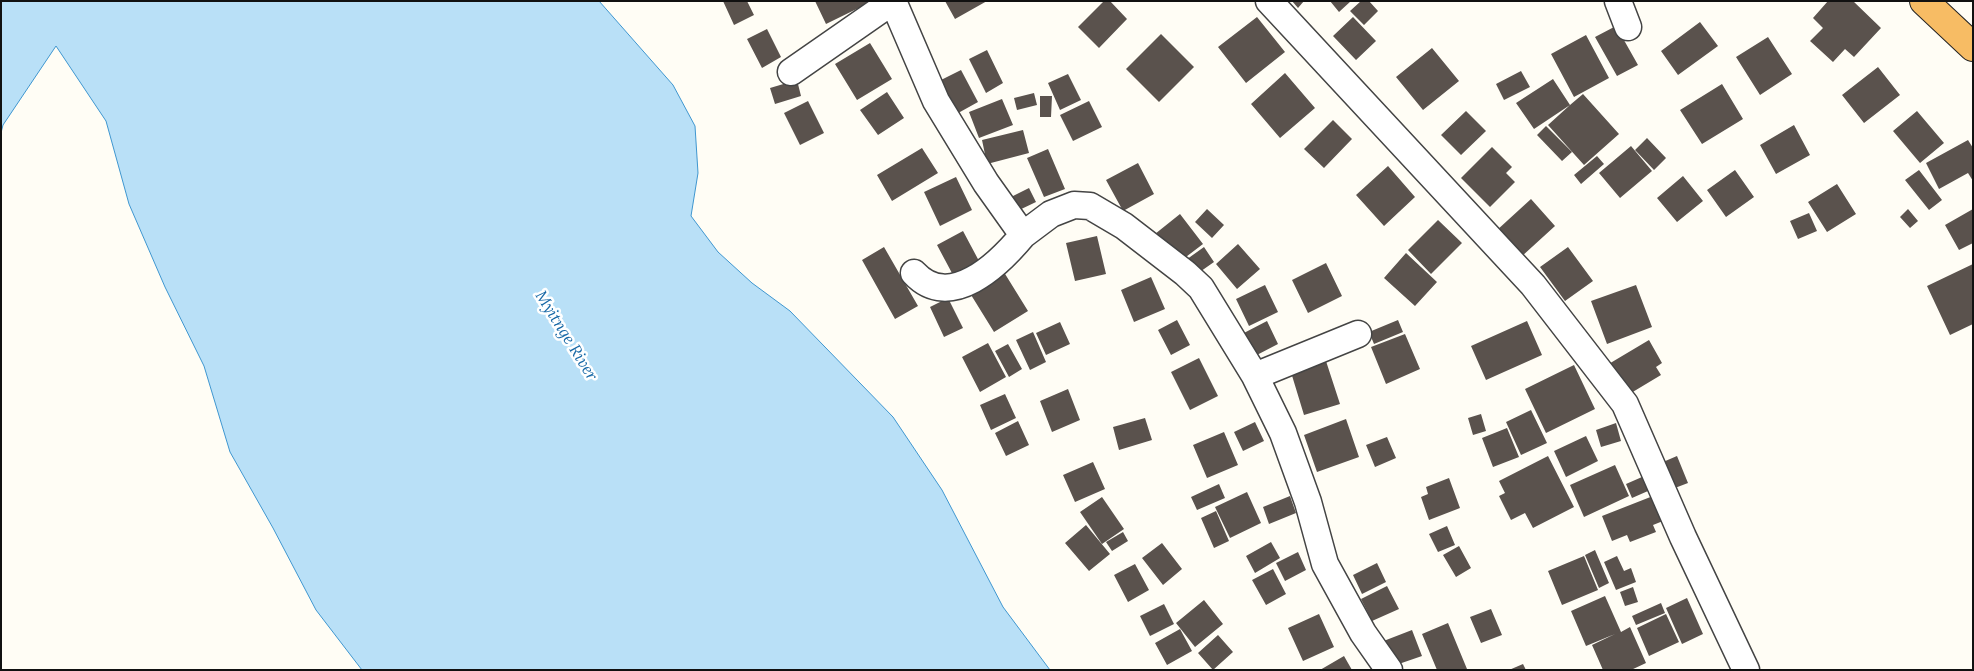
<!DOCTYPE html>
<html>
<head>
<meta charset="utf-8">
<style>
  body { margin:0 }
  #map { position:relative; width:1974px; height:671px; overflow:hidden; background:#fffdf5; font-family:Lora,serif }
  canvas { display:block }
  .frame { position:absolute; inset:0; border:2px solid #111; pointer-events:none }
</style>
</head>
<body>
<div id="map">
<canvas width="1974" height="671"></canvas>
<div class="frame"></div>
</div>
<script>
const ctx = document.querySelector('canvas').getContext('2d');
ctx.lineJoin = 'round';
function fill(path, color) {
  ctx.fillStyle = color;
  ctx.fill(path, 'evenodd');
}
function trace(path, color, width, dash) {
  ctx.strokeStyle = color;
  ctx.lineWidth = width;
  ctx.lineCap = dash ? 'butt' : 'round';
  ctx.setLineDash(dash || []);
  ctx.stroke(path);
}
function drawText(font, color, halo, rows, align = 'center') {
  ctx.font = font + ' Lora,serif';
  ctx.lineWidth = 5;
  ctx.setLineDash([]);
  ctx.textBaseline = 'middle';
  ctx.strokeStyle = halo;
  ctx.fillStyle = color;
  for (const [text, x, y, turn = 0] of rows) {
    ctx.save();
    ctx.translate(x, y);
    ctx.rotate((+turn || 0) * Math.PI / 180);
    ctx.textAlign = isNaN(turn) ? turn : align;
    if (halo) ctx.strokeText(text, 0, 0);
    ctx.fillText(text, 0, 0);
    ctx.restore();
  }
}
const water = new Path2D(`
  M1,1H599L673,85L695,126L698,173L691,216L718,252L752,283L790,311L893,417L942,490L1003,607L1050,670H362L316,610L273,528L230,452L204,366L165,287L129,204L106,121L56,46L3,125L1,133Z`);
fill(water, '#b9e0f7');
trace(water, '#3f96cf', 1);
fill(new Path2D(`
  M723,1H747L754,15L734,25Z
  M815,1H873L826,24Z
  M945,1H987L955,19Z
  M1104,1H1110L1127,19L1099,48L1078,27Z
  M1292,1H1304L1298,8Z
  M1330,1H1351L1339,12Z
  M1361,1H1369L1378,11L1364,25L1350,11Z
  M1828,1H1853L1881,28L1854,57L1845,49L1833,62L1810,41L1823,28L1813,18Z
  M1257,17L1285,52L1246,83L1218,47Z
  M1353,17L1376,41L1356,60L1333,36Z
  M1700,22L1718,46L1678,75L1661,51Z
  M1616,26L1638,65L1617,76L1595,37Z
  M767,29L781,57L762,68L747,39Z
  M1161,34L1194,67L1159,102L1126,69Z
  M1586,35L1609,78L1574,97L1551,54Z
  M1768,37L1792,74L1760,95L1736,57Z
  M870,43L892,79L857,100L835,64Z
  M1432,48L1459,81L1423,110L1396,77Z
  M987,50L1003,83L986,93L969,59Z
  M1878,67L1900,95L1864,123L1842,95Z
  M961,70L978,102L951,117L933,84Z
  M1521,71L1530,87L1504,100L1496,84Z
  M1285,73L1315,108L1280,138L1251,104Z
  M1068,74L1081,100L1060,110L1048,83Z
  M1553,79L1570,105L1583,94L1619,134L1584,165L1548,125L1570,105L1534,129L1516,103Z
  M797,80L801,96L775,104L770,88Z
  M1722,84L1743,119L1702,144L1680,110Z
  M887,92L904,118L878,135L860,110Z
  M1034,93L1037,105L1017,110L1014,98Z
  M1040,96H1052L1051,117H1040Z
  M1002,99L1013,125L979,138L969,112Z
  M808,101L824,133L800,145L784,113Z
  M1089,101L1102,127L1073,141L1060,115Z
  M1466,111L1486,131L1461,155L1441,135Z
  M1917,111L1944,143L1920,163L1893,131Z
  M1333,120L1352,139L1324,168L1304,149Z
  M1794,125L1810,155L1776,174L1760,145Z
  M1546,126L1572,152L1562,161L1537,135Z
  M1023,130L1029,153L987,164L982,140Z
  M1647,138L1666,158L1654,170L1635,150Z
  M1968,140L1973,148V181L1968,173L1939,189L1926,163Z
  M1631,146L1652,171L1620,198L1599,173Z
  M1492,147L1512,167L1506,173L1515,182L1490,207L1461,178Z
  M922,148L938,173L892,201L877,175Z
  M1048,149L1065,189L1044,197L1027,158Z
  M1597,156L1604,164L1581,184L1574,175Z
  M1138,163L1154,194L1123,211L1106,180Z
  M1388,166L1415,197L1384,226L1356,195Z
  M1735,170L1754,197L1726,217L1707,190Z
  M1919,170L1942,200L1929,210L1905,180Z
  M1683,176L1703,201L1677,222L1657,198Z
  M956,177L972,210L940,226L924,192Z
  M1837,184L1856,214L1827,232L1808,202Z
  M1029,188L1036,202L1015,212L1009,198Z
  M1531,199L1555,226L1521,257L1496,231Z
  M1207,209L1224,225L1212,238L1195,222Z
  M1908,209L1918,221L1910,228L1900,217Z
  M1973,209V243L1959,250L1945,225Z
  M1809,213L1817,231L1798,239L1790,221Z
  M1180,214L1203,244L1178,263L1155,234Z
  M1438,220L1462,243L1431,274L1408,250Z
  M963,231L979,261L953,275L937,245Z
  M1097,236L1106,274L1075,281L1066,243Z
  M1238,244L1260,269L1237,289L1216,264Z
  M884,247L918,306L895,319L862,260Z
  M1204,247L1214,262L1194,276L1183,262Z
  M1568,247L1593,281L1565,301L1540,267Z
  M1406,253L1437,282L1415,306L1384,278Z
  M1326,263L1342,296L1308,313L1292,280Z
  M1973,264V324L1950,335L1927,286Z
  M1002,269L1028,311L994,332L968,290Z
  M1151,277L1165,309L1134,322L1121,290Z
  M1265,285L1278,312L1249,326L1236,299Z
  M1636,285L1652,327L1607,344L1591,301Z
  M948,298L963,328L944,337L930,307Z
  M1177,320L1190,345L1171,355L1158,330Z
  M1398,320L1403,332L1374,344L1369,332Z
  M1267,321L1278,344L1253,357L1242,334Z
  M1527,321L1542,355L1486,380L1471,346Z
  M1060,322L1070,344L1046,355L1036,333Z
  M1033,332L1046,362L1030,370L1016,340Z
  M1405,334L1420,369L1386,384L1371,347Z
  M1649,340L1662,363L1656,367L1661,375L1626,396L1607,365Z
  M988,343L1006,377L980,392L962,357Z
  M1008,344L1022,369L1009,377L995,351Z
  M1199,358L1218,396L1190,410L1171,372Z
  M1325,358L1340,404L1304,415L1290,369Z
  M1574,365L1595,409L1546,433L1525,389Z
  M1068,389L1080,420L1052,432L1040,401Z
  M1005,394L1016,418L991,430L980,405Z
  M1531,410L1547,443L1521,455L1506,422Z
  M1481,414L1486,431L1473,435L1468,418Z
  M1145,418L1152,440L1119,450L1113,427Z
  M1346,419L1359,457L1317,472L1304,435Z
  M1018,421L1029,445L1006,456L995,433Z
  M1255,422L1264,441L1243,451L1234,432Z
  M1616,423L1621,441L1601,447L1596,430Z
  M1507,428L1519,457L1493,467L1482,438Z
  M1224,432L1238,465L1207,478L1193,445Z
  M1586,436L1598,461L1566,477L1554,451Z
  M1387,437L1396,458L1375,467L1366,445Z
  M1548,456L1574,507L1533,528L1525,513L1511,520L1499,496L1505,493L1499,481Z
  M1677,456L1688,483L1667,491L1656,465Z
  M1093,462L1105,489L1075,502L1063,475Z
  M1615,465L1629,496L1584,517L1570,485Z
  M1642,477L1648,491L1632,498L1626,484Z
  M1449,478L1460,508L1429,520L1421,497L1428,494L1426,487Z
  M1219,484L1225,498L1197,510L1191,497Z
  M1247,492L1261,523L1230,538L1215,507Z
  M1290,496L1296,513L1269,524L1263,507Z
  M1653,496L1663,521L1653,525L1656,532L1630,542L1627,535L1612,541L1602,516Z
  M1102,497L1124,529L1102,544L1080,512Z
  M1216,511L1229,541L1214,548L1201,518Z
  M1086,525L1110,554L1089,571L1065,543Z
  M1447,526L1455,545L1438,552L1429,534Z
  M1123,532L1128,541L1112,551L1106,542Z
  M1271,542L1280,558L1255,573L1246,556Z
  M1162,543L1182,569L1163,585L1142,558Z
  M1459,546L1471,568L1456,577L1443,555Z
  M1595,550L1609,583L1599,588L1585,555Z
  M1298,552L1306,570L1285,581L1276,563Z
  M1584,556L1598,590L1562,605L1548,571Z
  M1617,556L1624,571L1631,568L1636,582L1616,590L1604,562Z
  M1377,563L1386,582L1362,594L1353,575Z
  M1135,564L1149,590L1128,602L1114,575Z
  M1273,569L1286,594L1266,605L1252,580Z
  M1387,586L1399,609L1372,621L1361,599Z
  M1633,587L1638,602L1625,606L1620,592Z
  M1605,596L1621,632L1630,627L1646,663L1631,670H1603L1592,645L1615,634L1586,646L1571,611Z
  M1687,598L1703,634L1682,644L1666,608Z
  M1204,600L1223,624L1195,647L1176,623Z
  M1661,603L1665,613L1636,625L1632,616Z
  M1164,604L1174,624L1150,636L1140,616Z
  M1491,609L1502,635L1481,643L1470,617Z
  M1319,614L1334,647L1303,661L1288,628Z
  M1666,614L1679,642L1649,656L1637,628Z
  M1448,623L1467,669L1465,670H1437L1422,634Z
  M1180,629L1192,651L1167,665L1155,643Z
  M1412,630L1422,656L1390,667L1381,642Z
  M1218,635L1233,652L1213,670L1198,653Z
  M1344,656L1352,670H1320Z
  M1523,664L1526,670H1509Z`), '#5a524d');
const minor = new Path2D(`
  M893,1L936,101L986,183L1023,235L1051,214L1074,205L1090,206L1124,226L1185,273L1201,288L1255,376L1283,433L1308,502L1325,564L1363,633L1389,670
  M1269,1L1533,285L1625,404L1683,537L1746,670
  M1618,1L1628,27
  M791,72L893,1
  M914,273C950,312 999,264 1023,235
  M1255,376L1358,334`);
const trunk = new Path2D(`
  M1924,1L1973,47`);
trace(minor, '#444', 29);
trace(trunk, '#222', 30);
trace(minor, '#fff', 26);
trace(trunk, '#f7bc64', 28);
drawText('italic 16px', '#1768a6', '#fff', [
  ["Myitnge River",566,336,58]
]);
</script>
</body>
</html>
